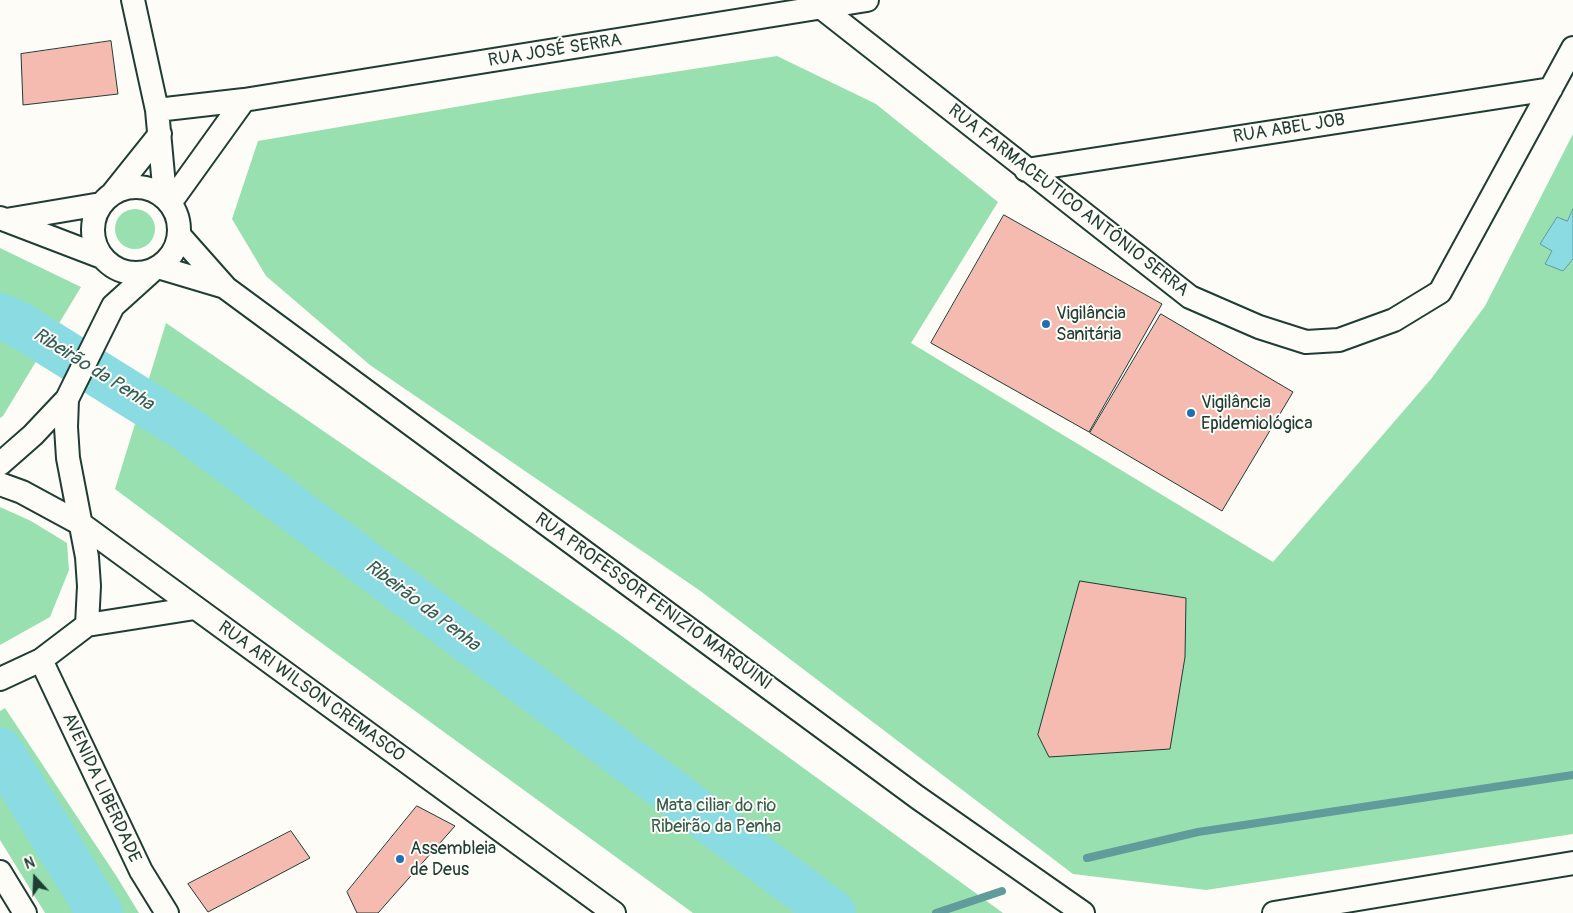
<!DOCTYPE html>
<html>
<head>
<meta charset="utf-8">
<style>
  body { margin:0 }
  #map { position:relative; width:1573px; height:913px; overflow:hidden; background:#fdfcf7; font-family:Pangolin,sans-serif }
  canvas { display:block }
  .north { position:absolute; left:10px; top:853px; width:50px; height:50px; -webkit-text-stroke:4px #fdfcf7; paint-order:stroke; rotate:340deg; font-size:14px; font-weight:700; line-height:20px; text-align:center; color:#1f3d34 }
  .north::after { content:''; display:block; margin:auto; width:18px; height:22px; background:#1f3d34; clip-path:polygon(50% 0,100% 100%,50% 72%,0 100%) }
</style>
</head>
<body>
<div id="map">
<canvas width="1573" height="913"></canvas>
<div class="north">N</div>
</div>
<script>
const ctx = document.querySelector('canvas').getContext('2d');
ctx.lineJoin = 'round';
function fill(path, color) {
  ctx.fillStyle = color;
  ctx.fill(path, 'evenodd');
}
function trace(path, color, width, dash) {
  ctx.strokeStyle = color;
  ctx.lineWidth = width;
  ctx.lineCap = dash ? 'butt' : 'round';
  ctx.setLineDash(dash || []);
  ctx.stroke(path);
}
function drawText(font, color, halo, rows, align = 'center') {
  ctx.font = font + ' Pangolin,sans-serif';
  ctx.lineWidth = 4;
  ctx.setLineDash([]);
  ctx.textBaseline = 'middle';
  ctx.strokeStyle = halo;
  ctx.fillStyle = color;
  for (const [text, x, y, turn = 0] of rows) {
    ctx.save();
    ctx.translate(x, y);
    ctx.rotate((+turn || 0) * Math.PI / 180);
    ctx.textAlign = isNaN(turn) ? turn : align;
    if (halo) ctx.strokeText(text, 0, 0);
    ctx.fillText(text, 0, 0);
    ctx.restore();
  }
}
fill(new Path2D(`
  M777,56L876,104L998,202L911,343L1273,562L1431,379L1485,306L1573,134V834L1206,890L1073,874L699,590L370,365L266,276L232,219L258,141L525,95Z
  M115 229a20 20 0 1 1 40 0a20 20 0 1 1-40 0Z
  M0,248L81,287L3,416L0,418Z
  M166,323L619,634L1003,913H693L305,631L115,489Z
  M0,507L31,521L67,543L69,570L50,617L0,645Z
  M5,708L117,877L139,913H45L0,840V711Z`), '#98e0af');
const water = new Path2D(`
  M1573,209V259L1563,271L1545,264L1552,251L1540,244L1557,217L1567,221Z`);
fill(water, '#8bdce2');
trace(water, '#609c9c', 1);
trace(new Path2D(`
  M1087,858L1198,832L1573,775
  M936,913L1002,891`), '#609c9c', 8);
trace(new Path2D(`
  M0,316L18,324L188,430L833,913
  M0,750L100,913`), '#8bdce2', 46);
const building = new Path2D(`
  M111,41L118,94L23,105L21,54Z
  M1004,215L1162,304L1089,432L931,343Z
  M1161,314L1293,392L1222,511L1090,433Z
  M1080,581L1186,598L1185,657L1170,749L1049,757L1038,735Z
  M417,806L455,826L378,913H357L347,892Z
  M291,831L310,858L208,912L188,884Z`);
fill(building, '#f5bab0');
trace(building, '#1f3d34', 1);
const minor = new Path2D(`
  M133,0L157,110L165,197
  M820,0L822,8L1190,297L1259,327L1306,342L1339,340L1394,320L1440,292L1573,48
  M157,110L244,100L867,0
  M1026,170L1551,89
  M93 230a43 43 0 1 1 86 0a43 43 0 1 1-86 0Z
  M112,194L160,134
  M170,203L244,100
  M0,218L102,257
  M6,220L101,204
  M179,235L226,288L917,797L1083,913
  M158,267L225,287
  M67,399L66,427L68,458L87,557L89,586L87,625
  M0,464L33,435L67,399L113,306L154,269
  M0,484L22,492L81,524L614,913
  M41,660L141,871L167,913
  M0,679L41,660L87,625L195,608
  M0,872L25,913
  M1274,913L1573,863`);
trace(minor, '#1f3d34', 26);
trace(minor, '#fdfcf7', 22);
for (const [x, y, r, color] of [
  [1046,324,5,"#1f6fb2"],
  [1191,413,5,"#1f6fb2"],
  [400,859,5,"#1f6fb2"]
]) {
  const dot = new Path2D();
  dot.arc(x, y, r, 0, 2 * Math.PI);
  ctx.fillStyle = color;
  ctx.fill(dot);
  trace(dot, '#fdfcf7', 2);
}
drawText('18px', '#1f3d34', '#fdfcf7', [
  ["RUA JOSÉ SERRA",555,51,-9],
  ["RUA ABEL JOB",1289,129,-9],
  ["RUA FARMACEUTICO ANTÔNIO SERRA",1068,201,38],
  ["RUA PROFESSOR FENIZIO MARQUINI",653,602,36],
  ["RUA ARI WILSON CREMASCO",311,692,36],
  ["AVENIDA LIBERDADE",101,788,65]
]);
drawText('18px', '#1f3d34', '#fdfcf7', [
  ["Vigilância",1056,314],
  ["Sanitária",1056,335],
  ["Vigilância",1201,403],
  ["Epidemiológica",1201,424],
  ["Assembleia",410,849],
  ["de Deus",410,870]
], 'left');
drawText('18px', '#375e4d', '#fdfcf7', [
  ["Mata ciliar do rio",716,806],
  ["Ribeirão da Penha",716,827]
]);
drawText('italic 19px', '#355d57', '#fdfcf7', [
  ["Ribeirão da Penha",93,370,32],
  ["Ribeirão da Penha",422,606,37]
]);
</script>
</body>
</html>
